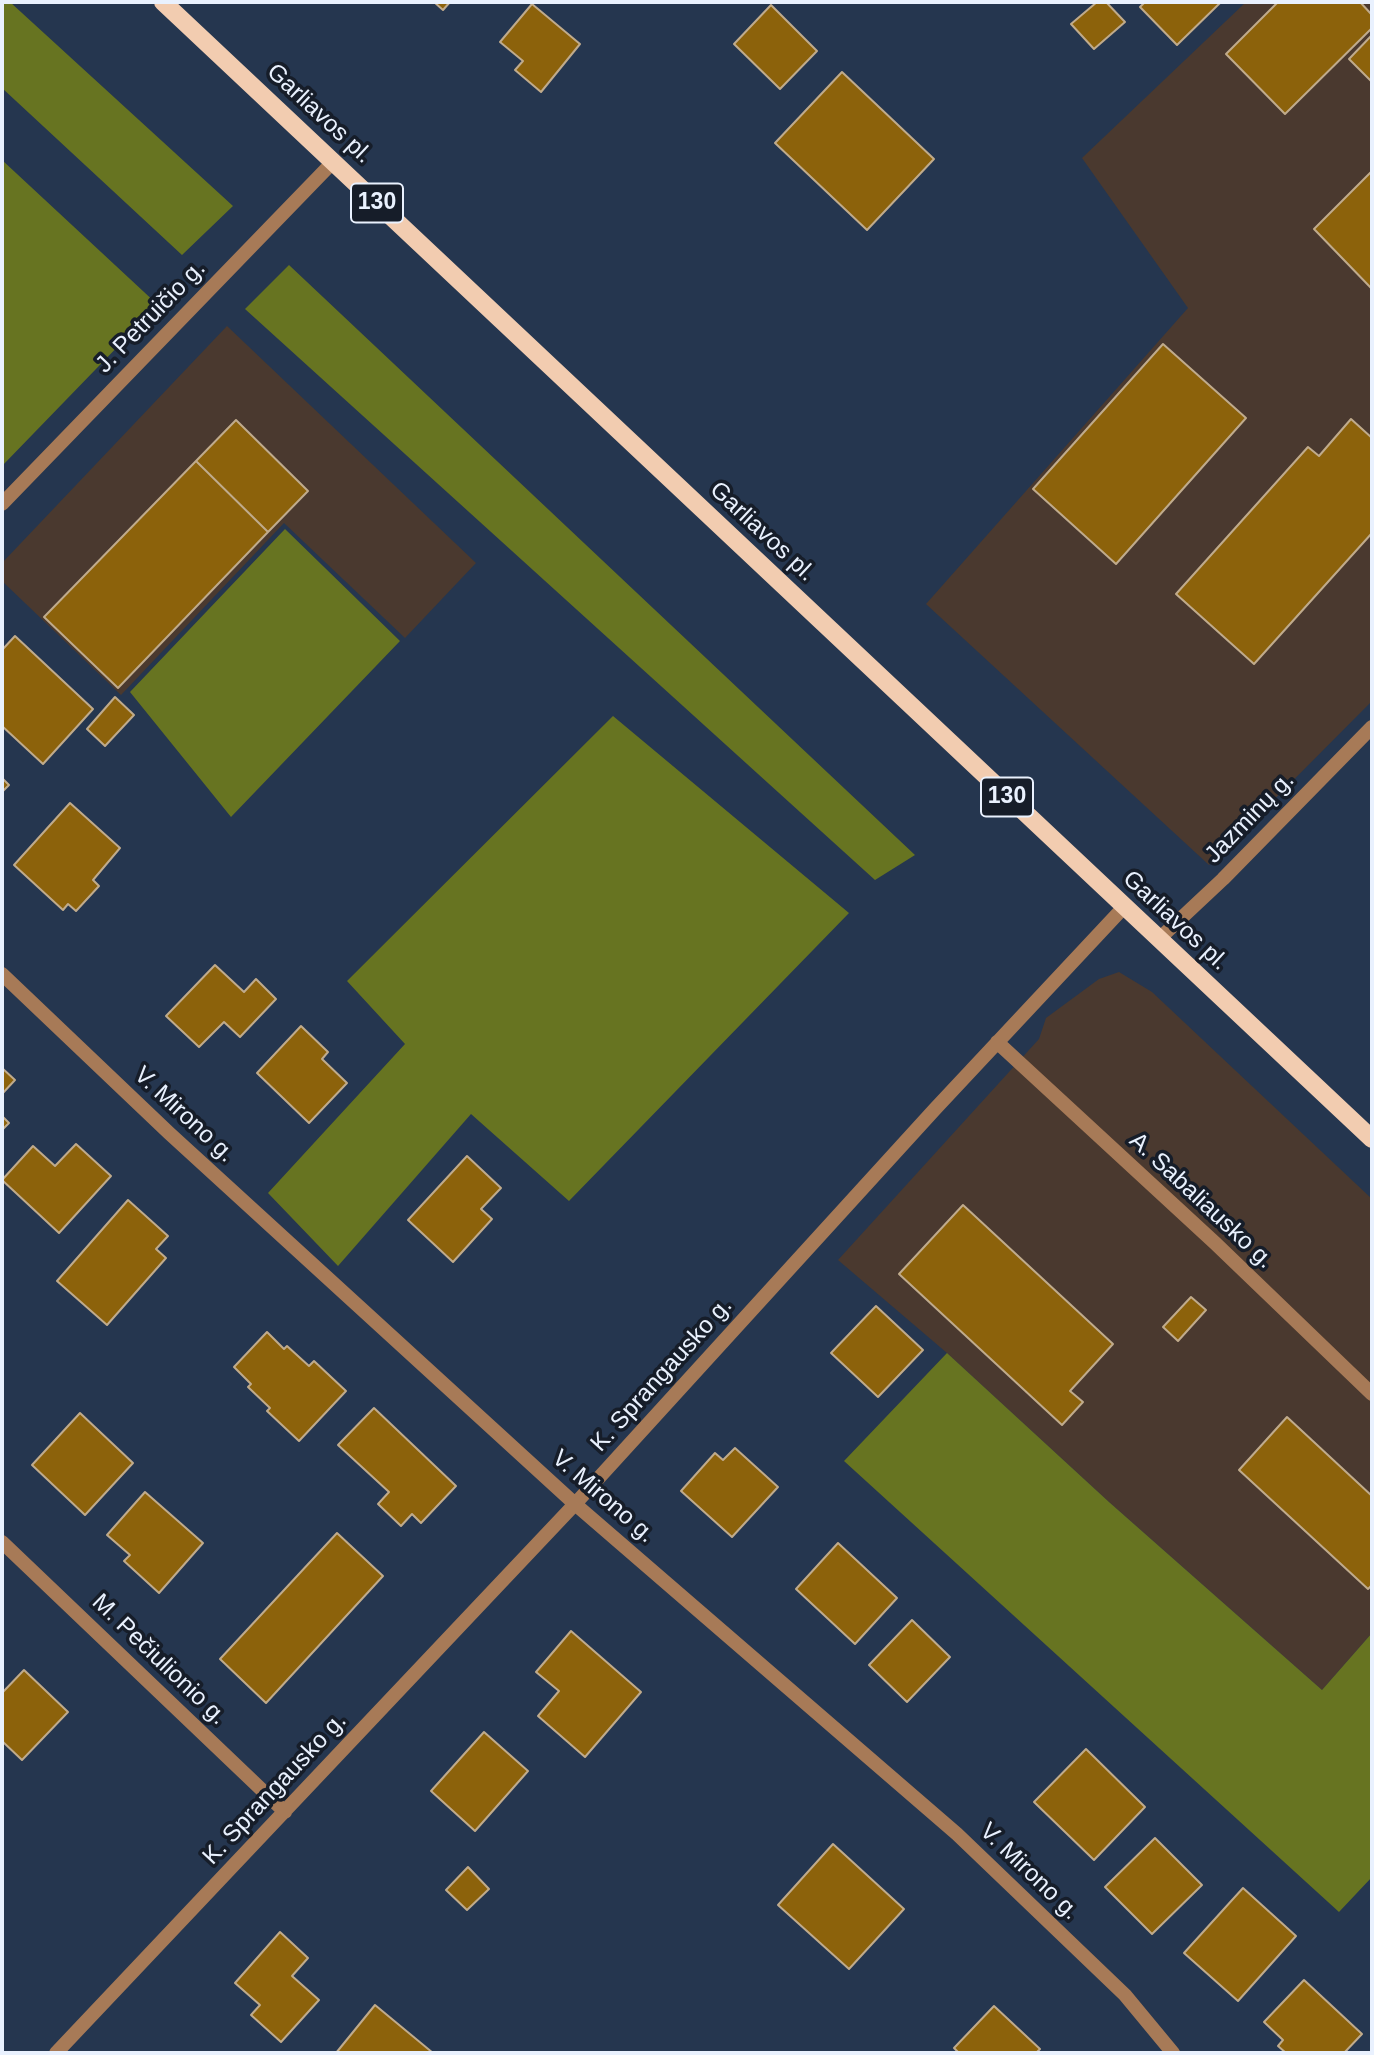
<!DOCTYPE html>
<html>
<head>
<meta charset="utf-8">
<style>
  body { margin:0 }
  #map { position:relative; width:1374px; height:2055px; overflow:hidden; background:#25364f; font-family:Arial,sans-serif }
  canvas { display:block }
  .frame { position:absolute; inset:0; border:4px solid #e9f1fe; pointer-events:none }
</style>
</head>
<body>
<div id="map">
<canvas width="1374" height="2055"></canvas>
<div class="frame"></div>
</div>
<script>
const ctx = document.querySelector('canvas').getContext('2d');
ctx.lineJoin = 'round';
function fill(path, color) {
  ctx.fillStyle = color;
  ctx.fill(path, 'evenodd');
}
function trace(path, color, width, dash) {
  ctx.strokeStyle = color;
  ctx.lineWidth = width;
  ctx.lineCap = dash ? 'butt' : 'round';
  ctx.setLineDash(dash || []);
  ctx.stroke(path);
}
function drawText(font, color, halo, rows, align = 'center') {
  ctx.font = font + ' Arial,sans-serif';
  ctx.lineWidth = 7;
  ctx.setLineDash([]);
  ctx.textBaseline = 'middle';
  ctx.strokeStyle = halo;
  ctx.fillStyle = color;
  for (const [text, x, y, turn = 0] of rows) {
    ctx.save();
    ctx.translate(x, y);
    ctx.rotate((+turn || 0) * Math.PI / 180);
    ctx.textAlign = isNaN(turn) ? turn : align;
    if (halo) ctx.strokeText(text, 0, 0);
    ctx.fillText(text, 0, 0);
    ctx.restore();
  }
}
fill(new Path2D(`
  M1246,2H1372V701L1209,865L926,604L1188,308L1082,158Z
  M227,326L476,563L405,638L284,523L121,695L2,581V563Z
  M1119,972L1152,992L1372,1199V1633L1322,1690L1109,1502L947,1353L838,1260L1039,1039L1046,1018L1099,979Z`), '#4a392f');
fill(new Path2D(`
  M2,2H10L233,206L182,255L2,88Z
  M2,160L158,305L2,466Z
  M289,265L915,855L875,880L245,309Z
  M285,529L400,641L231,817L130,692Z
  M613,716L849,913L569,1201L471,1114L338,1266L268,1193L405,1044L347,981Z
  M947,1353L1109,1502L1322,1690L1372,1633V1877L1339,1912L844,1461Z`), '#677421');
const building = new Path2D(`
  M434,2H450L443,10Z
  M1097,2H1106L1125,22L1094,49L1071,24Z
  M1145,2H1219L1220,3L1177,45L1140,7Z
  M1278,2H1360L1372,15V28L1285,114L1226,54Z
  M532,4L580,44L541,92L515,70L523,61L500,42Z
  M771,5L817,51L780,89L734,44Z
  M1372,35V82L1349,59Z
  M842,72L934,159L867,230L775,143Z
  M1372,171V289L1314,229Z
  M1163,344L1246,418L1116,564L1033,489Z
  M1351,419L1372,438V533L1254,664L1176,594L1308,447L1319,456Z
  M236,420L308,491L268,532L196,461Z
  M196,461L268,532L118,688L44,617Z
  M15,636L93,709L43,764L2,726V650Z
  M115,697L134,715L105,746L87,729Z
  M2,778L9,785L2,792Z
  M70,803L120,848L93,880L99,886L76,911L68,904L63,910L14,865Z
  M215,965L244,992L256,979L276,999L240,1037L224,1022L199,1047L166,1016Z
  M301,1026L328,1052L322,1059L347,1083L309,1123L257,1073Z
  M2,1068L15,1080L2,1094Z
  M2,1116L9,1123L2,1130Z
  M76,1144L111,1176L59,1233L2,1180L33,1146L55,1166Z
  M467,1156L501,1188L481,1209L492,1219L453,1262L408,1220Z
  M128,1200L168,1236L156,1249L166,1258L107,1325L57,1281Z
  M963,1205L1113,1344L1070,1391L1083,1402L1062,1425L899,1274Z
  M1191,1297L1206,1310L1178,1341L1163,1327Z
  M876,1306L923,1350L878,1397L831,1353Z
  M267,1332L284,1349L287,1346L309,1366L314,1361L346,1391L299,1441L267,1411L270,1408L248,1387L251,1384L234,1367Z
  M374,1408L456,1486L421,1523L412,1514L401,1526L378,1504L389,1492L338,1445Z
  M80,1413L133,1463L85,1515L32,1465Z
  M1287,1417L1372,1496V1585L1368,1589L1239,1470Z
  M735,1448L778,1487L732,1537L681,1491L715,1453L723,1460Z
  M145,1492L203,1543L159,1593L124,1561L130,1555L107,1535Z
  M337,1533L383,1576L266,1703L220,1659Z
  M838,1543L897,1598L855,1644L796,1589Z
  M912,1620L950,1657L907,1702L869,1665Z
  M571,1631L641,1692L585,1757L538,1716L559,1691L536,1672Z
  M24,1670L68,1712L22,1760L2,1741V1693Z
  M484,1732L528,1771L475,1831L431,1791Z
  M1086,1749L1145,1807L1094,1860L1034,1802Z
  M1155,1838L1202,1885L1152,1934L1105,1887Z
  M833,1844L904,1909L849,1969L778,1905Z
  M468,1867L489,1889L467,1910L446,1890Z
  M1243,1888L1296,1936L1238,2001L1184,1953Z
  M280,1932L308,1958L292,1976L319,2000L281,2042L251,2015L260,2005L235,1983Z
  M1304,1980L1362,2034L1344,2053H1286L1278,2046L1283,2040L1264,2022Z
  M375,2005L433,2053H336Z
  M994,2006L1040,2049L1036,2053H959L954,2048Z`);
fill(building, '#8c620b');
trace(building, '#c0ab8c', 2);
trace(new Path2D(`
  M2,504L333,162
  M1159,939L1223,879L1372,727
  M2,974L169,1133L575,1504L957,1834L1125,1995L1173,2053
  M997,1042L1215,1243L1372,1394
  M2,1542L285,1812
  M56,2053L575,1504L935,1109L1124,907`), '#a77a57', 14);
trace(new Path2D(`
  M163,2L1372,1139`), '#f2ccb0', 18);
for (const [x, y, w] of [
  [377,203,52],
  [1007,797,52]
]) {
  const box = new Path2D();
  box.roundRect(x - w / 2, y - 19.5, w, 39, 5);
  ctx.fillStyle = '#161d29';
  ctx.fill(box);
  trace(box, '#e9f1fe', 2);
}
drawText('bold 23px', '#e9f1fe', null, [
  ["130",377,203],
  ["130",1007,797]
]);
drawText('24px', '#e9f1fe', '#161d29', [
  ["Garliavos pl.",319,114,43],
  ["J. Petruičio g.",151,317,-46],
  ["Garliavos pl.",762,532,43],
  ["Jazminų g.",1250,818,-46],
  ["Garliavos pl.",1175,921,43],
  ["V. Mirono g.",184,1115,43],
  ["A. Sabaliausko g.",1201,1201,43],
  ["K. Sprangausko g.",662,1375,-48],
  ["V. Mirono g.",603,1497,41],
  ["M. Pečiulionio g.",159,1660,44],
  ["K. Sprangausko g.",275,1789,-47],
  ["V. Mirono g.",1029,1872,44]
]);
</script>
</body>
</html>
